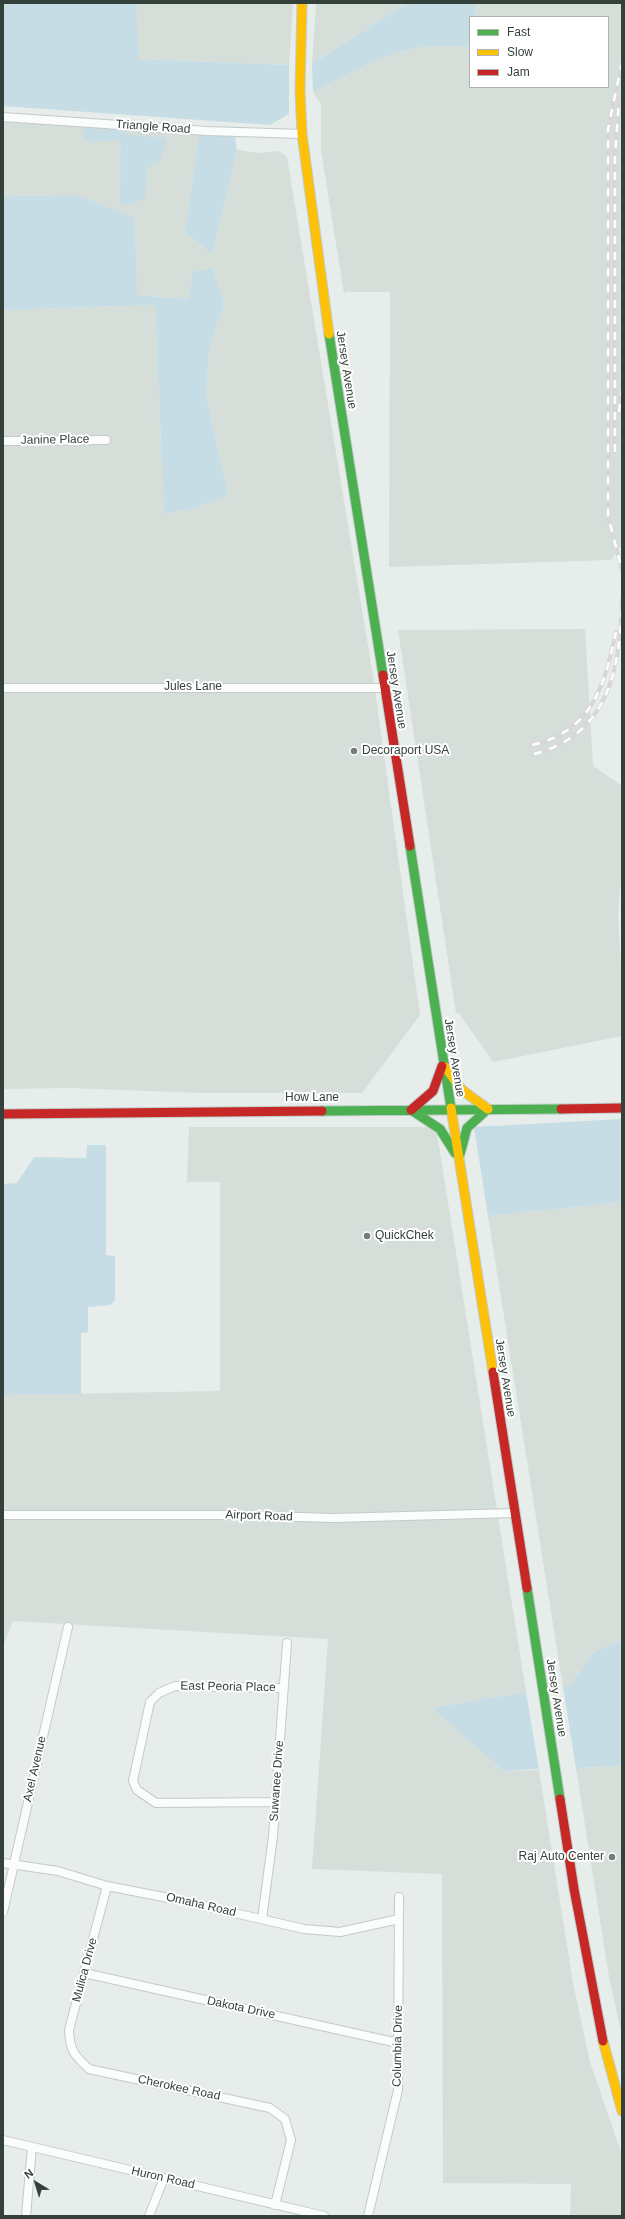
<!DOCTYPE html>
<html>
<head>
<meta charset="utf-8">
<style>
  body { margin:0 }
  #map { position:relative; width:625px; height:2219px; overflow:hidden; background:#e6edea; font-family:Helvetica,sans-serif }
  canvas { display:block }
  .frame { position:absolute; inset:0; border:4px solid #34413a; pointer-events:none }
  .legend { position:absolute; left:469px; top:16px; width:140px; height:72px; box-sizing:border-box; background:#fff; border:1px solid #aeb3b0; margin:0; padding:5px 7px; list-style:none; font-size:12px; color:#34413a }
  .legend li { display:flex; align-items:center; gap:8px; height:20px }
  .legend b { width:20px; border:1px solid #aeb3b0 }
  .north { position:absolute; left:16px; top:2163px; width:40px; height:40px; -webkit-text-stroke:3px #fff; paint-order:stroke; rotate:322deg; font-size:11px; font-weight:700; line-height:16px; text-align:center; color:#34413a }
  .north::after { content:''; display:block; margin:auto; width:14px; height:18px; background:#34413a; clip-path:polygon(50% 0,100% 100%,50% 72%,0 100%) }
</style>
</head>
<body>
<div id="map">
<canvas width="625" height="2219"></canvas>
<div class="frame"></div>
<ul class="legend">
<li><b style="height:5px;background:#4caf50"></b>Fast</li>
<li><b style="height:5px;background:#ffc107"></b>Slow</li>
<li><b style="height:5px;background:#c62828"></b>Jam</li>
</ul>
<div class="north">N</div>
</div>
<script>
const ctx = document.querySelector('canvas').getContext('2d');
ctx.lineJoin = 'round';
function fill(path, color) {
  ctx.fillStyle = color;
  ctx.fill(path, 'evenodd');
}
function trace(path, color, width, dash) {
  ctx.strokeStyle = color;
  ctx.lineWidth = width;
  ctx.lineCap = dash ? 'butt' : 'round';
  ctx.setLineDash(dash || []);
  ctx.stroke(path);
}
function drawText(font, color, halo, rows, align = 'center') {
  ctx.font = font + ' Helvetica,sans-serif';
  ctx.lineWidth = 4;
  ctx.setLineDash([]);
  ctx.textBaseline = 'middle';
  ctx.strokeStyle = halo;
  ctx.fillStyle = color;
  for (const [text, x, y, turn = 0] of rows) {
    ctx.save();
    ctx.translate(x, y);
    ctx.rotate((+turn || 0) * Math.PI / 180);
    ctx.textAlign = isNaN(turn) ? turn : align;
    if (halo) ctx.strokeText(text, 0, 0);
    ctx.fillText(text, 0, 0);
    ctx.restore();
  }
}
fill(new Path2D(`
  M137,3H293L289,65L139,59Z
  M316,3H407L312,64Z
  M477,3H622V544L611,560L389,567L390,292H346L344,294L321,150V104L313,92L380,58L420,47L470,46V87H608V17H475Z
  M3,119L200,127L185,232L212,255L237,150L259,153L279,151L287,157L373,676L420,1015L362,1093H202L70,1088L3,1089V310L155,305L164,514L191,509L228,495L206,395L209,350L224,304L192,272L189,299L137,295L76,195L3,196Z
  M585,629L593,766L622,786V866L618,913L622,986V1036L493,1062L459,1013H456L398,630Z
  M189,1127H436L526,1692L432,1708L503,1771L539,1770L573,1983L590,2062L622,2155V2216H570L571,2184L443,2183L442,1874L312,1869L328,1639L13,1621L3,1646V1395L220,1391V1182H187Z
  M622,1202V1640L595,1651L568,1687H563L488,1216Z
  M622,1766V2036L609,1977L576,1768Z`), '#d6deda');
fill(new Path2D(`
  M3,3H137L139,59L289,65V114L270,125L3,106Z
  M407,3H477L475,17H470V46L420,47L380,58L313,92L312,64Z
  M117,128L130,135L167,138L160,161L147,168L145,199L120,207L121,141H84L83,129Z
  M199,134L235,137L237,150L212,255L185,232Z
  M76,195L134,218L137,295L189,299L192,272L212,268L224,304L209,350L206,395L228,495L191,509L164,514L155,305L3,310V196Z
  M622,1119V1202L488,1216L474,1127Z
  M87,1145H106V1255L115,1256V1300L110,1305L88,1307V1332L81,1333V1394L3,1395V1184L17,1183L34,1157L86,1158Z
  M622,1640V1766L576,1768L563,1687H568L595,1651Z
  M526,1692L539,1769L503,1771L432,1708Z`), '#c7dde6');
const street = new Path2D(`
  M3,117L207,131L302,134
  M3,441L106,440
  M3,688H383
  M3,1515H227L334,1518L514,1513
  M276,1802L156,1803L137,1790L133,1781L150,1702L159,1693L175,1686L284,1688
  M3,1863L58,1871L107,1886L174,1899L304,1929L340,1932L399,1919
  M107,1886L69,2030C70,2051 74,2055 89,2069L270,2108L285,2119L291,2140L275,2205
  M3,1912L68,1627
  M262,1919L273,1836L287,1643
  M84,1973L398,2043
  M3,2140L324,2216
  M26,2216L32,2147
  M149,2216L164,2178
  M368,2216L398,2090L399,1897`);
const fast = new Path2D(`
  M329,334L383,675
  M410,846L451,1108
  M411,1110L440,1129L455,1153
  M322,1111L561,1109
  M460,1154L467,1128L488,1109
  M527,1588L560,1799`);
const slow = new Path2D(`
  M302,3L300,90L302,134L329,334
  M445,1067L462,1090L488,1109
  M451,1108L493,1372
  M603,2041L622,2111`);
const jam = new Path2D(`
  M383,675L410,846
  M561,1109L622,1108
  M411,1110L433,1091L442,1066
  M3,1114L322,1111
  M493,1372L527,1588
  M560,1799L574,1889L603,2041`);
trace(street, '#c3cbc7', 10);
trace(fast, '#beccc6', 11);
trace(slow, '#beccc6', 11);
trace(jam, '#beccc6', 11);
trace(street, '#fbfcfc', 8);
trace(fast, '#4caf50', 9);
trace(slow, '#ffc107', 9);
trace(jam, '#c62828', 9);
const rail = new Path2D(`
  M622,62L608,129V516L622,570
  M619,412L622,390
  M615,452V156L619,100
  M532,745C592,731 604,687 616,632
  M534,754C610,734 620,668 622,599`);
trace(rail, '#d6d7d6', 4);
trace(rail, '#fff', 2.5, [8]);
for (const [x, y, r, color] of [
  [354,751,4,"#727d78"],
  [367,1236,4,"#727d78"],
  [612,1857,4,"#727d78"]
]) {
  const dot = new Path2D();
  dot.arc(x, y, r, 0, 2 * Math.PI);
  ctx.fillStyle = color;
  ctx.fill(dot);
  trace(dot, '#fff', 1.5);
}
drawText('12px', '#34413a', '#fff', [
  ["Triangle Road",153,127,4],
  ["Jersey Avenue",346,370,81],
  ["Janine Place",55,440,-1],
  ["Jules Lane",193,687],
  ["Jersey Avenue",396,690,81],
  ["Jersey Avenue",454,1058,81],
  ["How Lane",312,1098],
  ["Jersey Avenue",505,1378,81],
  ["Airport Road",259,1516,2],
  ["East Peoria Place",228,1687,1],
  ["Jersey Avenue",556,1698,81],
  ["Axel Avenue",35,1769,-77],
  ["Suwanee Drive",277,1781,-86],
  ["Omaha Road",201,1905,13],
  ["Mulica Drive",85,1970,-75],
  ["Dakota Drive",241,2008,12],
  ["Columbia Drive",398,2046,-89],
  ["Cherokee Road",179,2088,12],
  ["Huron Road",163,2178,13]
]);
drawText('12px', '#34413a', '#fff', [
  ["Decoraport USA",362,751],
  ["QuickChek",375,1236],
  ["Raj Auto Center",604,1857,"right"]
], 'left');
</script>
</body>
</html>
